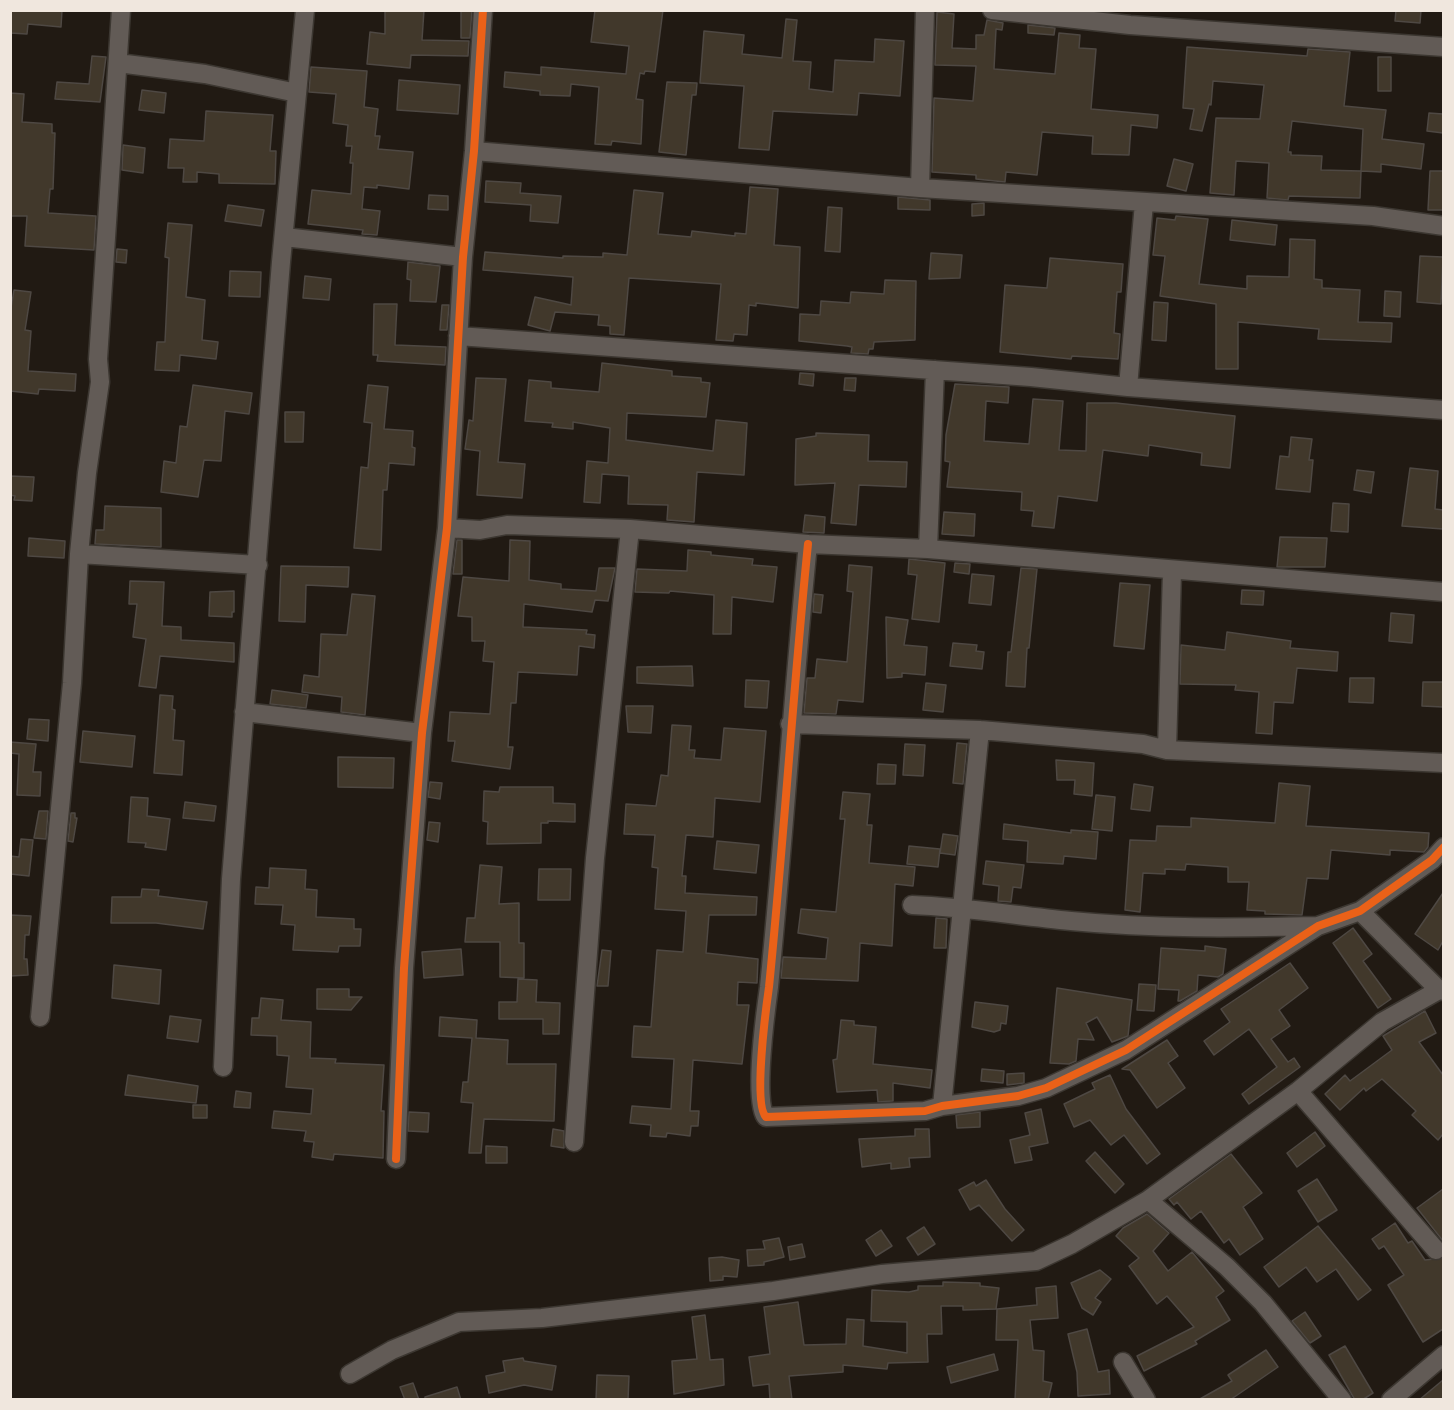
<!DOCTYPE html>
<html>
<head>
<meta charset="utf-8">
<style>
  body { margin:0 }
  #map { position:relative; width:1454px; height:1410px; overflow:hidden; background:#211a13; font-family:Raleway,sans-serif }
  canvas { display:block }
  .frame { position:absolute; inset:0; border:12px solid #f0e7de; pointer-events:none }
</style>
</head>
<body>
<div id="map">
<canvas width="1454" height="1410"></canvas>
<div class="frame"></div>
</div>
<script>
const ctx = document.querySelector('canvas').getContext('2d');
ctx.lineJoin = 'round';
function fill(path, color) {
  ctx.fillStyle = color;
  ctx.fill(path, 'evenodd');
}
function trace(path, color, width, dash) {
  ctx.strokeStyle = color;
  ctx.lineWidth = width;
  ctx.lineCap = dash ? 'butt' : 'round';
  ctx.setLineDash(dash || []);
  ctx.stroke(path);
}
const building = new Path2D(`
  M10,10H62L61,27L28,24L27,34L10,33Z
  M385,10H424L422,40L469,41L468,56L411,55L410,68L367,64L370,32L385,34Z
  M461,10H472L470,38H461Z
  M595,10H663L655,72L645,71L644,74L640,73L636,99L643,100L641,144L612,141L611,145L595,144L599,87L571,84L570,96L540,95V91L504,87L505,72L541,75V67L626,74L629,46L591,42Z
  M1396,10H1421L1420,23L1395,21Z
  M937,12L954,14L952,48L976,49V35H984L987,20L1003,23L1002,30L996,29L994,69L1055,74L1059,33L1080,35L1079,48L1096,49L1091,109L1158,115L1157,128L1131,125L1129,155L1092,154L1093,136L1042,132L1037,175L1006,172L1005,182L976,179V175L932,172L934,98L973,101L976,66L935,65Z
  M786,19L797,20L793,61L811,62L809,89L833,92L835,60L874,62L875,39L904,41L900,96L859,93L857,115L773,111L769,150L739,148L744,86L700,83L704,31L744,35L742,54L782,58Z
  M1028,25L1055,28L1054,35L1028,33Z
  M1187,47L1307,56L1308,49L1350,52L1344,106L1386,110L1382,139L1424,144L1421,169L1381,164V172L1361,171L1360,198L1289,196L1288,200L1267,198L1269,163L1236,161L1234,195L1210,193L1216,118L1260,119L1264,85L1213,81L1211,105L1209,104L1202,131L1190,129L1194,109L1183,108ZM1292,121L1363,129L1361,171L1321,170L1322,156L1291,155V152H1288Z
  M92,56L106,57L100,102L55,99L57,82L89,84Z
  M1378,57H1391V91H1378Z
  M311,67L367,71L364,107L378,109L375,136H380L378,149L413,152L409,189L377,185V188L364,187L362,209L380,211L377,235L362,234L363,230L308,224L312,190L351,194L353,163H350L352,146H346L348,125L333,123L336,94L309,92Z
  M399,80L460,85L458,114L397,110Z
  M667,82L697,83L696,95H692L686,155L659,152Z
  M142,90L166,93L164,113L139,110Z
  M10,93L24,94L22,122L52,124V133H55L53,189H50L48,213L96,216L94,250L25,246L27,216H10Z
  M206,111L273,115L270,151H276L275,184L219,183V174L197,172V182H183L184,168H168L170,139L204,141Z
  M1429,113L1443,114V133L1427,131Z
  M123,145L145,148L143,173L122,170Z
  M1174,159L1193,164L1186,191L1167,186Z
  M1430,171H1443V210H1428Z
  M486,181L521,183L520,193L561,196L558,223L530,221L531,205L485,202Z
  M750,187L778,189L774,245L800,247L798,308L756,303V306L749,305L747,335L734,334L733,341L716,340L721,284L629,278L624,335L610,334V326L598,325L599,315L555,312L550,331L528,325L535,297L571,305L573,277L483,270L485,252L563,258V256L603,257V253L627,255L634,190L663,193L658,234L691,237L692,231L735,236V233L746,234Z
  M429,195L448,196V210L428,209Z
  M898,197L930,200V210L898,209Z
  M984,203V215L972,216V204Z
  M228,205L264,210L261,226L225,221Z
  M828,207L842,208L840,252L825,251Z
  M1176,216L1208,219L1199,284L1247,289V276L1289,277L1290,239L1315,240L1314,279L1322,280V288L1360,290L1358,322L1392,323L1391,342L1318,339L1319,329L1238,322V369H1216V304L1160,296L1165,256L1153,255L1157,218L1175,220Z
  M1232,220L1277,225L1275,245L1230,240Z
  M168,223L192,225L186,297L205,300L202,340L218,342L216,359L180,355L179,371L155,370L157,342H165L169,258L165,257Z
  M117,249L127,250L126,263L116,262Z
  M931,253L962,255L960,278L929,279Z
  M1420,256L1443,257L1441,304L1417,302Z
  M1050,258L1123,264L1121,292H1117L1114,333L1120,334L1118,359L1072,356L1071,359L1000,352L1005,285L1047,288Z
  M408,262L440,266L436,302L410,301L411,280L407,279Z
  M230,271L261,272L260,297L229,296Z
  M305,276L331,279L329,300L303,298Z
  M885,280L916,281L915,340L874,342L873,349H869L868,354L851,353L852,347L847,346L799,341L800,314L820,315L821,301L850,303L851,292L884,294Z
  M14,290L31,292L25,330L31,331L28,371L76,374L75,391L39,389L38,394L10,391V314Z
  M1385,291L1401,292L1400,317L1384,316Z
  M1154,302L1168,303L1166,341L1152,340Z
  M374,304H397L395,345L446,347L445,365L377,361L378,355H373Z
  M442,305H449L447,330H440Z
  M602,363L672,371V376L701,378V382L710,383L706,417L627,413L626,440L713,451L716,420L747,423L744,475L697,472L694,522L667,520L668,505L628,504L629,476L602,474L600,503L584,502L587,461L608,463L610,428L573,422V429L552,427L553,423L525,421L529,380L551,382V388L599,392Z
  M800,373L814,374L813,386L799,384Z
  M476,378L506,379L498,462L525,464L522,498L477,495L480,451L465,449L469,420L473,421Z
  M845,378H856L855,391L844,390Z
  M955,384L1009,387L1008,403L986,401L984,441L1029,444L1033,399L1063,401L1059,450L1086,451L1087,403H1116L1235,416L1230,468L1201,465L1202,453L1149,445L1148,456L1103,450L1097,501L1058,496L1054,528L1032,526L1034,511L1021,510L1022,492L947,487L950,462L945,461L946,435Z
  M193,385L252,393L249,414L225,411L221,461L204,460L198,497L161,492L164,461L176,463L180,426L187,427Z
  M368,385L388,387L384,429L413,431L412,447L415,448L414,465L389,463L387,490H383L381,550L354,548L361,467L368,468L372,423L364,422Z
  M285,412H304L303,442H285Z
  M816,433L869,435L868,461L907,462L906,487L859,485L856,525L831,523L835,483L795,485L796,439L816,436Z
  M1291,437L1312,439L1309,460H1313L1310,492L1276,489L1280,456L1289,457Z
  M1410,468L1438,471L1435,509L1443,510V529L1402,526Z
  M1357,470L1374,472L1371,493L1354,490Z
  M10,476L34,477L32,501L14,500L15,496L10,495Z
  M1333,503L1349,504L1348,532L1331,531Z
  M105,506L161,508V547L95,544L96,530H104Z
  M944,512L975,514L974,536L942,534Z
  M805,515L825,517L824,533L803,532Z
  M1280,537L1327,538L1325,567H1277Z
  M29,538L65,541L64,558L28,556Z
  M457,540H462V574H453Z
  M510,540L530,541L529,580L561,584V589L596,591L599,568H615L608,601L595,600L592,612L524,604L523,627L587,630L586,634L595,635L594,648L579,646L577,675L518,672L516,703H511L508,747H513L510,769L452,761L455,741H448L450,712L490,714L494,662L483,661L485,641H472V617L458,616L463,577L509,581Z
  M688,550L711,552V555L753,559L752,565L777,567L773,602L732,597L731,634H713L714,595L670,591L669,593L635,592L637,569L687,571Z
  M909,559L945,563L939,622L912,619L917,575L908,574Z
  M955,563L970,564L969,574L954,572Z
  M849,565L872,567L863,702L838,700L836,714L804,713L807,678H815L817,659L847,662L853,592L847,591Z
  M281,566L349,567L348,587L306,585L305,622L279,621Z
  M1021,568L1037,569L1029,648H1027L1025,687L1006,686L1008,652H1011Z
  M972,574L994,576L991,605L969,603Z
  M130,581L164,582L162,626L181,627V640L234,643V662L160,656L156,688L139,686L146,639L133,637L137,604H129Z
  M1120,583L1150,585L1144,649L1114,646Z
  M1242,590L1264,591L1263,605L1241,604Z
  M234,591V612H232V617L209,616L210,592Z
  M352,594L375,596L365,715L341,712L342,697L302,692L304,675L319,677L321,634L347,635Z
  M814,594L823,595L821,613L813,612Z
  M1391,613L1414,615L1412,643L1389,641Z
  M886,617L908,620L904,645L927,647L925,675L902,673V677L887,678Z
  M1227,632L1291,641L1290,648L1338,652L1337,671L1297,668L1293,703L1274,702L1272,734L1256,733L1259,692L1235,690L1236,685L1180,684L1181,645L1225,650Z
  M953,643L977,645L976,651L984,652L982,669L950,666Z
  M692,666L693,686L637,683V667Z
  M1350,678H1374L1373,703L1349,702Z
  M746,680L769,681L767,708L745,707Z
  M1423,682H1443V707L1422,706Z
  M926,683L946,685L943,712L923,710Z
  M272,690L308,695L306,708L270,704Z
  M160,695L173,696L172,709L175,710L173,740L184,741L182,775L154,773Z
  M626,706H653L651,733L628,732Z
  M29,719L49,720L48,741L27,739Z
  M672,725L691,726L689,750H695L694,758L721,760L724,728L766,731L760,802L715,798L713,837L686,835L682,876H686L685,893L757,897L756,915H709L706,953L758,959L757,983L738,982L737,1005H749L742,1064L693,1060L690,1111H699L698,1126H691L690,1136L667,1133L666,1137L650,1136L651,1125L630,1123L632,1106L671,1109L674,1059L632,1057L634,1026L651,1027L657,950L683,952L686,911L655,909L658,868L652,867L655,835L624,834L626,804L656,806L661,775L668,776Z
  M83,731L135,736L132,767L80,762Z
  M10,742L36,744L33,772H41L40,796L17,795L19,754L10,753Z
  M957,743L967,744L963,784L953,783Z
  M905,744L925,745L923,776L903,775Z
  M338,757L394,758L393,788L338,787Z
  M1056,760L1094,763L1092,796L1074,794L1075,780H1057Z
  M878,764L896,765L895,784H877Z
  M430,782L442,783L440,799L428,797Z
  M1279,783L1310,786L1306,826L1429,833L1428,847L1424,852L1390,850V855L1331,850L1328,879L1307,878L1302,915L1265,914V911L1247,910L1249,882H1228V867L1186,864L1185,870L1165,869V874L1143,873L1140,912L1125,910L1130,840L1156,841L1157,826L1191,827V818L1275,823Z
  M1134,784L1153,787L1150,811L1131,809Z
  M500,787H553V803L575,804V822L548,821V823H541V843L487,844L488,822L483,821L484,791L499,792Z
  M843,792L870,794L867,825H872L869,863L915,867L913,886L895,884L892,946L860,943L858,981L781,978L783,957L826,959L828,938L798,933L801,909L836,912L845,819H840Z
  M1096,795L1115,797L1112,831L1092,829Z
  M131,797L148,798L147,816L170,819L166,850L145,847L146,843L128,842Z
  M185,802L216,806L214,821L183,818Z
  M39,811H48L46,839L34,838Z
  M71,813H75V818H77L73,842L68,841Z
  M429,822L440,823L438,842L427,840Z
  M1004,824L1071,833V830L1098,832L1096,859L1064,856L1063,864L1027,862L1028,841L1003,839Z
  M943,834L958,836L955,855L940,853Z
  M21,839L33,840L29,876L10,874V856L19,857Z
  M717,841L759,845L756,873L714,869Z
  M909,846L940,849L938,867L907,864Z
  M986,861L1024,865L1021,888L1013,887L1011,902L998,901L999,886L983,884Z
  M480,865L502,867L499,904L519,903V943H524V978L500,977V942H465L467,918H475Z
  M270,868L306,870L305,889L317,890L316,917L354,919V929H361L360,946H339L338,952L293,950L295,925L281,924L283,905L255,904L256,887L269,888Z
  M539,869H571L570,900H538Z
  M142,889L159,890L158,896L207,902L203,929L156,923H111L112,897H141Z
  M1443,893V941L1438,950L1415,934Z
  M10,915L31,916L29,935H25L24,959H27L28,975L10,976Z
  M936,918L947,919L946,948H934Z
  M1353,928L1372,954L1363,961L1391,999L1378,1008L1333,943Z
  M1205,946L1226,949L1223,974L1218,977L1198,975L1197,991L1180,1001H1178L1179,990L1158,989L1161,948L1205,951Z
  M461,949L463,975L424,978L422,952Z
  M602,950L611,951L608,986H597Z
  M1290,963L1308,988L1279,1010L1290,1026L1271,1039L1288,1062L1294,1058L1300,1067L1249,1104L1242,1094L1277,1067L1249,1029L1214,1055L1204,1041L1230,1022L1221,1009Z
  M114,965L161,970L159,1004L112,998Z
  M518,979L537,980L536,1002L560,1003L559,1034H543V1019H499V1002H517Z
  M1139,984L1156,985L1154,1011L1137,1010Z
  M1057,988L1132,1000L1128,1036L1112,1042L1097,1017L1086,1023L1094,1040L1078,1039L1076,1061L1069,1064L1050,1063Z
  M317,989H349V997H362L351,1010L317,1009Z
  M261,998L283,1000L281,1020L311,1022L310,1058L336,1059L335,1063L384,1065L381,1111H384L383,1158L334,1154L333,1160L312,1157L314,1142L304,1141L306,1131L272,1128L274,1111L311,1114L313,1089L286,1087L289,1056L277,1055V1036L251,1035L252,1018H259Z
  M975,1002L1008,1006L1006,1024L1001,1023L1000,1030L994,1032L972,1027Z
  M1425,1011L1436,1033L1419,1042L1443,1075V1134L1438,1140L1412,1115L1416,1111L1382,1079L1366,1091L1364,1088L1340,1110L1325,1094L1345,1075L1350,1081L1392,1050L1383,1036Z
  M170,1016L201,1020L198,1042L167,1038Z
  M440,1017L477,1020L476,1038L508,1040L507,1064H556L554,1121L484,1119L481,1153H469L473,1103L461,1102L463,1082H468L472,1038L439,1036Z
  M841,1020L854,1021V1025L876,1027L873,1064L932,1070L930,1088L893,1083V1101L878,1102L877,1090L837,1092L833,1060L837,1059Z
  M1167,1040L1178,1056L1168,1063L1185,1088L1157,1108L1130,1070L1122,1069Z
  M982,1069L1004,1071L1003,1083L981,1081Z
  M1024,1073V1083L1007,1085V1074Z
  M128,1075L198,1086L196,1103L125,1095Z
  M1110,1075L1126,1109L1160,1154L1147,1164L1124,1135L1111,1145L1090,1120L1074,1127L1064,1104L1095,1089L1092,1083Z
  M236,1091L251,1093L250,1108L234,1107Z
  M193,1105H207V1118H193Z
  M1041,1109L1048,1143L1029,1147L1032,1160L1015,1163L1010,1140L1030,1135L1025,1113Z
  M409,1112L429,1113L428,1132L408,1131Z
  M980,1112V1127L957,1128L956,1115Z
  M553,1129L564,1131V1148L551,1146Z
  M915,1129H929L930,1157L909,1158L910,1167L891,1169V1163L862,1167L859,1139L915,1136Z
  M1315,1132L1325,1146L1297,1167L1287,1153Z
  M486,1146L507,1147V1163H486Z
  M1095,1152L1124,1184L1115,1193L1086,1161Z
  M1231,1154L1262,1193L1243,1207L1263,1239L1240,1255L1229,1239L1224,1243L1201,1211L1191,1219L1177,1202L1174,1205L1169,1199Z
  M1317,1179L1337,1210L1318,1222L1298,1191Z
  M986,1180L1005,1209L1024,1230L1012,1241L979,1205L970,1210L959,1190L974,1182L976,1186Z
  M1443,1189V1241L1417,1208Z
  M1147,1214L1169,1233L1153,1251L1168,1271L1192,1252L1224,1291L1216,1297L1230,1320L1195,1341L1197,1344L1144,1371L1137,1356L1194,1327L1167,1296L1157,1304L1129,1266L1139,1258L1116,1236L1123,1228Z
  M1395,1223L1408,1243L1412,1241L1425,1260L1443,1258V1329L1423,1342L1388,1285L1404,1275L1384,1246L1379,1249L1372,1239Z
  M1318,1226L1371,1290L1358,1300L1336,1269L1317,1282L1306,1267L1279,1287L1264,1267Z
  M924,1227L935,1244L918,1255L907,1238Z
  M881,1230L892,1246L876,1256L866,1240Z
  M779,1238L784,1257L764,1262V1265L748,1266L747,1250L765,1249L763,1241Z
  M802,1244L805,1257L790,1260L788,1247Z
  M722,1257L739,1260L737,1277L723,1276V1280L710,1281L709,1258Z
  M1100,1270L1111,1279L1095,1298L1101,1302L1093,1315L1082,1308L1071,1283Z
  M943,1282L980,1283V1286L999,1288L996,1309L963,1310V1306H941L942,1334H927L928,1362L888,1363L887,1369L843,1365V1372L789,1376L792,1400H770L769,1384L753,1386L749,1357L770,1354L764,1307L798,1302L804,1345L846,1344L847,1319L864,1320L863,1346L907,1353V1322L871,1321L872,1290L909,1292L918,1290V1286H943Z
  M1056,1286L1058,1318L1030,1320L1033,1350L1044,1351L1043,1381L1052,1383L1048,1400H1015L1018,1340H996L997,1309L1037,1305L1036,1288Z
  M1305,1312L1321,1336L1310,1343L1292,1321Z
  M705,1315L710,1360L723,1359L724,1385L674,1394L672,1361L697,1359L692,1317Z
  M1087,1329L1098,1372L1109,1370L1110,1394L1078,1396L1077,1372L1068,1334Z
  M1345,1346L1373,1393L1362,1400H1355L1329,1355Z
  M1266,1350L1278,1367L1230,1400H1198L1232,1381L1228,1375Z
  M994,1354L998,1370L951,1383L947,1367Z
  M523,1358L524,1361L556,1366L552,1390L524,1385L489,1393L486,1376L505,1372L503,1361Z
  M597,1375L629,1376L628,1400H596Z
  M1443,1380V1400H1419Z
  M413,1383L419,1400H405L400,1387Z
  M457,1387L461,1400H425V1397Z`);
fill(building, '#41382b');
trace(building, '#4e4843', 1.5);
const street = new Path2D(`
  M992,10L1130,25L1444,47
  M118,63L205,74L297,93
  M474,151L920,188L1373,216L1444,226
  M920,188L925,10
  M1144,203L1128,387L1444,410
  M284,237L463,257
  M458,336L1031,377L1128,387
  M447,528L480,530L507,525L630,529L595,858L574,1142
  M630,529L808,544L928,549L1444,592
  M808,544C793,691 784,839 769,987C766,1008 753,1105 766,1117L925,1111L942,1106L1018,1096L1046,1088L1126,1050L1318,926L1360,911L1432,860L1444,847
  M928,549L935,370
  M79,554L258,565
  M244,712L422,733
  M790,724L980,730L1143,744L1167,750L1444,763
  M1167,750L1172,571
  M912,905C966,907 1018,916 1071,921C1154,929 1236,928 1318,926
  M1360,911L1439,990L1444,991
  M40,1017L72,683L79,554L87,473L100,382L98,359L121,10
  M223,1067L231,879L281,262L305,10
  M1298,1091L1436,1250
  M942,1106L980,730
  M396,1159L404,968L422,733L447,528L463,257L474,151L483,10
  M1148,1200L1227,1267L1263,1303L1342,1400
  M1123,1362L1146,1400
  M350,1374L392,1350L459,1322L542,1318L773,1291L882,1274L1036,1261L1072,1244L1148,1200L1298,1091L1382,1022L1439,990
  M1391,1400L1444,1355`);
trace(street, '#3c3731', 21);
trace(street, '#625b56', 18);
trace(new Path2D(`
  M808,544C793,691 784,839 769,987C766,1008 753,1105 766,1117L925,1111L942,1106L1018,1096L1046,1088L1126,1050L1318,926L1360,911L1432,860L1444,847
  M396,1159L404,968L422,733L447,528L463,257L474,151L483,10`), '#ea6118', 8);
</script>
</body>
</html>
